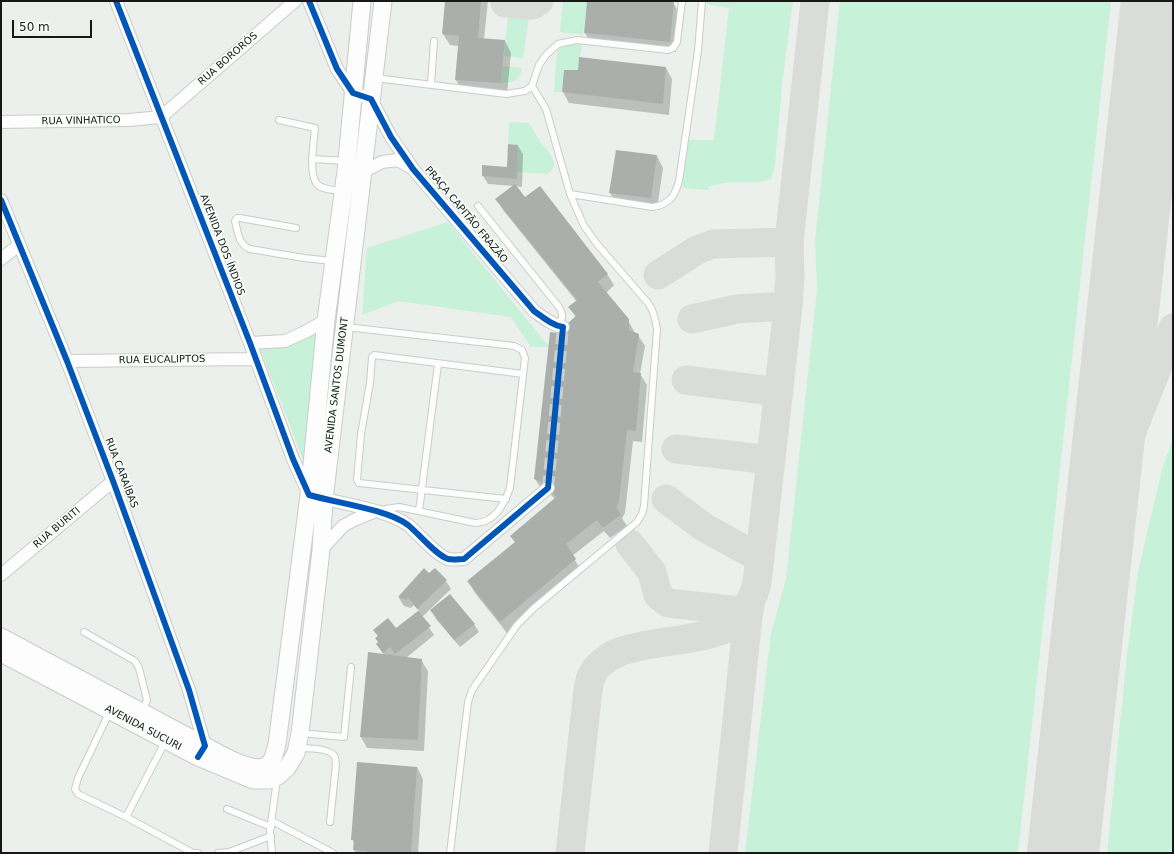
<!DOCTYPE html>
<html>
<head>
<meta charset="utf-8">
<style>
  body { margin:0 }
  #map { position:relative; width:1174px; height:854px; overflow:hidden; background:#ebf0ed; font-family:"DejaVu Sans",sans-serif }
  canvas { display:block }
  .frame { position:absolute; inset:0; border:2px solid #161917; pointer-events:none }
  .scale { position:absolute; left:12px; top:20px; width:80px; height:18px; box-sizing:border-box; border:2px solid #161917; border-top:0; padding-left:5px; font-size:12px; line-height:14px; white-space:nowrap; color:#161917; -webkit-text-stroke:3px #f7fef9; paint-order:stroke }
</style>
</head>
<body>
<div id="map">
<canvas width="1174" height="854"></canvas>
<div class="frame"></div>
<div class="scale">50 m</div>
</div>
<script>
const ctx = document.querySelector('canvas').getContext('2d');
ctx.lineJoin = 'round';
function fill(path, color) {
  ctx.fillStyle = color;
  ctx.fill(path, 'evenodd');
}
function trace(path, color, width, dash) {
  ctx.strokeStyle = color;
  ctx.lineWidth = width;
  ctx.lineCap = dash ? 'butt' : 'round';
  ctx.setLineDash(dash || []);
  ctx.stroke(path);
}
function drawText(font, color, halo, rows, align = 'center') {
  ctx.font = font + ' "DejaVu Sans",sans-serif';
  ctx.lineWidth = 3.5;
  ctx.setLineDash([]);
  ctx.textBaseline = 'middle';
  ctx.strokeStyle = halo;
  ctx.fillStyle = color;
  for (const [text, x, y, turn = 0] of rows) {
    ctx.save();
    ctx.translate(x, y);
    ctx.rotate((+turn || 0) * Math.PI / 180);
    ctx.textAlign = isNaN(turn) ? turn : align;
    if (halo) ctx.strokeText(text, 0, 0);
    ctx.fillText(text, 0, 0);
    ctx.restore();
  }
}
fill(new Path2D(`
  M563,1H587L583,35L560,32Z
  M706,1H793L782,85L775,166L771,179L759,182H730L709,186L708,190L684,188L682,185L689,140H714L729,8L706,4Z
  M840,1H1111L1018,853H745L771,633L786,579L817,290L815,241Z
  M508,16L529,18L523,58L504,56Z
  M571,44L582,45L578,70H565L562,92H554L557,51L563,46Z
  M503,66L522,68C519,82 515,82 501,83Z
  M509,122L528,123C533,128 535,134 539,139C543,146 551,153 553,160C556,166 552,171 547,174L517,172L518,145L508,144Z
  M448,222L549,347H531L511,317L398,301L362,315L367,248Z
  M319,329L304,462L259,346Z
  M1173,439V853H1107L1127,655L1138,572L1162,469Z`), '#c7f1d8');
fill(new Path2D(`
  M446,1H488L484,39L505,41L511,53L507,94L462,91L456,80L459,46L450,45L443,34Z
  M588,1H663L673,2L679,14L676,52L591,44L585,33Z
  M666,68L672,79L669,115L569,103L563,92Z
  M518,146L523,154L522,187L515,186L525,198L607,274L614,285L606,293L628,320L635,333L638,335L645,346L640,374L647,385L642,442L633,441L625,513L622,518L627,526L610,538L604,531L572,556L582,571L507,633L475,593L468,581L515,543L511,536L555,499L549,493L542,490L535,479L557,334L576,318L570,307L577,302L503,210L497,199L514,186L488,184L483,176L508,169Z
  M657,156L663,168L657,209L617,204L610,193Z
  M424,569L429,575L446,581L451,589L422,617L434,635L406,658L421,660L428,671L424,751L367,748L361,737L369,654L384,655L377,644L379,643L378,637L375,630H396L419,611L414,605L411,608L404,606L399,598Z
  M431,610L474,624L479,632L460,647L436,619Z
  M417,767L423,779L418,853H356L354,850V843L352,839Z`), '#0003');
trace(new Path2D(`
  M505,3L533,5L539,1
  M658,275L697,250L713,244L789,242
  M692,319L737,309L768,307H788
  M686,380L779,392
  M676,449L771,460
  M666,499L705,528L760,558
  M1098,534L1134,426L1173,328
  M630,544L652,572L658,595L668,603L748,612
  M570,853L588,690C589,686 589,680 592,675C596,666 609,656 619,652C658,638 715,643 748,616
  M723,853L748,616L751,599L754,593L757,583L788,307L790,276L789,242L815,1`), '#dadcda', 29);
trace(new Path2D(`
  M1063,853L1157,1`), '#dadcda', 72);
fill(new Path2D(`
  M445,1H481L478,38L505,40L501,83L455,80L459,36L442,34Z
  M587,1H674L670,42L584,33Z
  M579,57L666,67L663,104L562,92L564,70H578Z
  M508,144L518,145L517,179L482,176V165L507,167Z
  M616,150L657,155L651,198L609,193Z
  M515,184L525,197L540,186L608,274L598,282L629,319V330L639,334L633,372L641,373L636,431L627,430L619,502L616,507L621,515L603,528L597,520L566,544L576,559L500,622L467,581L515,542L510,536L556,497L541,482L534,479L550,332L557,333L576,316L568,307L577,300L495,199Z
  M424,568L429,573L435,568L447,580L417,609L408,597L406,600L398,597Z
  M450,594L475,624L454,640L430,610Z
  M418,611L431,626L395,654L390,647L383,653L376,644L378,642L375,638L378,636L373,630L388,618L396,628Z
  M368,652L422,659L418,740L360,737Z
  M357,762L417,767L411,853H367V851L353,850L354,840H351Z`), '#abafac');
trace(new Path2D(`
  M548,488L563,327`), '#cbd0cd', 12, [12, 6]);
const service = new Path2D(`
  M375,78L506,94L525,91L532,86L539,65L546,55L558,44L577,40L668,50L673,48L677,42L682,1
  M431,84L434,41
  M279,120L315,128C314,142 308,173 317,184C322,190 335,190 342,191
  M313,159L345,161
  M570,194L652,207C669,205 675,196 679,181L698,51L702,1
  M478,206L559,307C564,315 563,319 557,326
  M296,228L240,218H237L235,221C238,232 238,244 250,249L304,258L332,261
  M346,327L514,346L522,350L525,358L510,488C504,504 495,523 475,523L399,507L379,510
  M506,499L359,483L357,480L361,434L370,383L372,357L374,355L523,374
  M419,511L438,364
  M84,632L135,661L139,668L147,700L142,711
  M110,711L78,778L75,789L78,794L126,817
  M300,733L344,737L351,667
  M166,740L126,817L193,853H198
  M299,748C307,748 331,748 335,757C336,759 335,762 336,764L330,822
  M227,809L271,827
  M272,821L333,853
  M218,853L229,852L271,836
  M272,853L270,831L277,779
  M450,853L468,702L472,690L517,625L534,608L637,522L642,514L644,506L657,329C655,319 654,311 648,303L597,244L584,226L570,194L546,109L532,86`);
const minor = new Path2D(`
  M116,1L250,343L293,459L309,495C337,503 386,509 408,525C419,534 436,555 448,559C453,560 459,559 464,559L548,488
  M309,1L337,69L353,93L371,99L391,137L413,169L534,311C544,318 552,325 563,327
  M1,122L129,120L161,117L295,1
  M363,172L382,162L398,160L410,167
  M1,200L67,361L113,481L189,690L205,746L203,749
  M1,259L19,245
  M250,343L285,341L307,331L326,320
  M67,361L256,359
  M321,550L343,526L354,520L376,511
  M1,575L113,481`);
const secondary = new Path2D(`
  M1,637L205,746C219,753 251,774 266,766C274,762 275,751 277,744L309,495L326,320L346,171L362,1
  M1,653L198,757L253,780H268L278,776L287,768L296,753L300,733L321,550L324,500L383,1`);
trace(service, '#c9ccca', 8);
trace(minor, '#c9ccca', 14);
trace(secondary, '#c9ccca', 19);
trace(service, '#fcfdfc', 6);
trace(minor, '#fcfdfc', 12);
trace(secondary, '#fcfdfc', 17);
trace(new Path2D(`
  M116,1L250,343L293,459L309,495C337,503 386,509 408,525C419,534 436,555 448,559C453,560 459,559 464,559L548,488L563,327C552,325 544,318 534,311L413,169L391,137L371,99L353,93L337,69L309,1
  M1,200L67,361L113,481L189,690L205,746L198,757`), '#0057b8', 6);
drawText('10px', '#161917', '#f7fef9', [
  ["RUA BORORÓS",228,59,-41],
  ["RUA VINHATICO",81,121,-1],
  ["PRAÇA CAPITÃO FRAZÃO",466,215,50],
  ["AVENIDA DOS ÍNDIOS",222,245,69],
  ["RUA EUCALIPTOS",162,360,-1],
  ["AVENIDA SANTOS DUMONT",337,385,-83],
  ["RUA CARAÍBAS",121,473,69],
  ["RUA BURITI",57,528,-40],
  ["AVENIDA SUCURI",143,728,28]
]);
</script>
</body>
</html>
